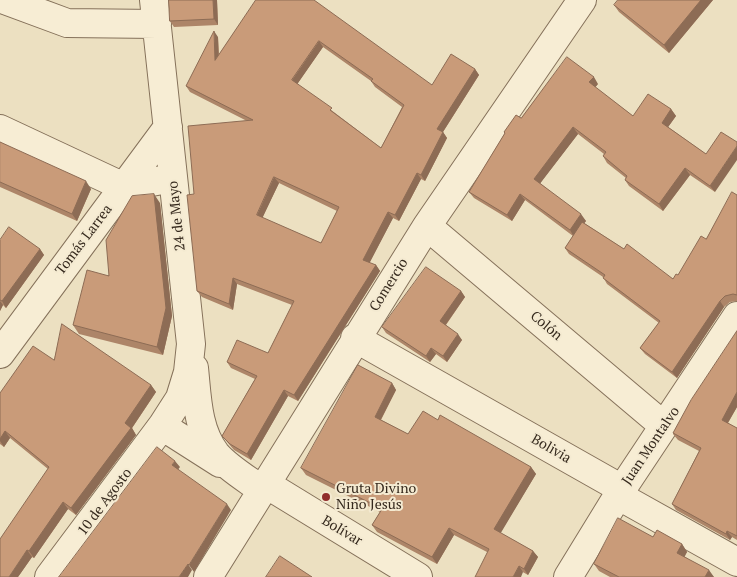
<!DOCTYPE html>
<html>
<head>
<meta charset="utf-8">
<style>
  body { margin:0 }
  canvas { display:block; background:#ece0c1 }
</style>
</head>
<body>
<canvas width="737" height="577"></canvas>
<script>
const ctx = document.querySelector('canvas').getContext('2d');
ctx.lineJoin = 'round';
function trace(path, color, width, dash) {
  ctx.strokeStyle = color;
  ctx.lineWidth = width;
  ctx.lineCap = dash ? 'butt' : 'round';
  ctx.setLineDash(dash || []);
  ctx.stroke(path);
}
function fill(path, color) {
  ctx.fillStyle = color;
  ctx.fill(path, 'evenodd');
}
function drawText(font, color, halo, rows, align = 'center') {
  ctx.font = font + ' "PT Serif",serif';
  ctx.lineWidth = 4;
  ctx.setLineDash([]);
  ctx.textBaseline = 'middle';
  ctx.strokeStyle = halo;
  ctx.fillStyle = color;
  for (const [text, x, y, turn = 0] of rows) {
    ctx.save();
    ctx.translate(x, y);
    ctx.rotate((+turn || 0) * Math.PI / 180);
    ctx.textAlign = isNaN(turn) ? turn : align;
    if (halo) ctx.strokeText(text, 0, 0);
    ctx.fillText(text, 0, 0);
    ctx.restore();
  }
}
const minor = new Path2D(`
  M5,0L67,23L157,24
  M0,129L124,187L173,178
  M427,226L664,426
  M355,338L622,489L619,496L737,562
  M0,354L168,127
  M194,368C197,396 197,430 216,454C228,468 247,479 262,490
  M162,426L220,463
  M266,484L418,577
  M49,577L162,426L180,398L188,372L191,344L154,0
  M208,577L427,226L582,0
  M568,577L622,489L737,316`);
trace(minor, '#85715a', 30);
trace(minor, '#f7edd4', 28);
fill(new Path2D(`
  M217,0L218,25L174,27L170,21Z
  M256,0L432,85L475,69L479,75L443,132L447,138L425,181L421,179L399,221L393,218L369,263L376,265L380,271L298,401L288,396L251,460L234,450L222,436L255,379L231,368L227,362L268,353L292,305L237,284L233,310L202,297L197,291L194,194L247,121L190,92L186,86L218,37L219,55ZM323,47L371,81L375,87L402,107L381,148L297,84ZM279,183L337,211L321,243L262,218Z
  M713,0L669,53L619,12L614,5Z
  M598,84L595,87L633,116L671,109L676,116L668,127L706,154L715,192L690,175L663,211L629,186L625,180L626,178L607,163L603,156L604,154L578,134L540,183L586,221L584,223L624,249L673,279L678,275L706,239L737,195V301L730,302L724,307L677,378L645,354L640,348L659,323L607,284L603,277L569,254L565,248L573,236L525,200L512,221L474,198L469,192L505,133L504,132L521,118Z
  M0,142L91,189L77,221L0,187Z
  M160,203L172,316L163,355L79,334L73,325Z
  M0,240L40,249L44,255L6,308L3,305L0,311Z
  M461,291L465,297L446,325L462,340L447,362L436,354L430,362L386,333L382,327Z
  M737,331V407L728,423L737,428V540L732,537L730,540L676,510L672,504L699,451L678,440L673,434Z
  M54,360L151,385L156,392L132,428L136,435L76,515L68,509L34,558L32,557L18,577L48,469L10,438L4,447L0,444V393Z
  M392,383L396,390L381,420L408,434L438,420L531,467L536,474L500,533L533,551L538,557L528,575L487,552L454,535L437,564L377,532L372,525L380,512L306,475L301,468Z
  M653,537L682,544L687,552L684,556L714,577H610L599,571L594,564Z`), '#ad8568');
fill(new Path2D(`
  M213,0H217L218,25L214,19Z
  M701,0H713L669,53L664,45Z
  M214,31L218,37L219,66L215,60Z
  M319,41L323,47L296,86L292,80Z
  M475,69L479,75L441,135L437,129Z
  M594,77L598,84L594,89L589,82Z
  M671,109L676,116L666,130L662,123Z
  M573,127L578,134L539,185L534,179Z
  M443,132L447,138L425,181L421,175Z
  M737,146V160L715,192L710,186Z
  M685,168L690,175L663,211L659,204Z
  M417,173L421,179L399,221L395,215Z
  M274,177L279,183L261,221L257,215Z
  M86,181L91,189L77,221L72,214Z
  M154,194L160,203L172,316L163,355L157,347Z
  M520,194L525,200L512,221L507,215Z
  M388,212L393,218L368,266L363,260Z
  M581,214L586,221L574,237L570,230Z
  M40,249L44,255L6,308L2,301Z
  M376,265L380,271L298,401L294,395Z
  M233,278L237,284L233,310L229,304Z
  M461,291L465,297L444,327L440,321Z
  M0,301L3,305L0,311Z
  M720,301L724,307L677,378L672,372Z
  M458,334L462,340L447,362L443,356Z
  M431,348L436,354L430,362L426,356Z
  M392,383L396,390L379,423L375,417Z
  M151,385L156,392L132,428L136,435L76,515L71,508L125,423Z
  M284,390L288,396L251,460L247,454Z
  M737,392V407L726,426L722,420Z
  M5,431L10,438L4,447L0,441V439Z
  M175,461L180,467L177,471L172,465Z
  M531,467L536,474L499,536L494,529Z
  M63,502L68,509L34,558L29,551Z
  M227,504L231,510L194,572L189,565Z
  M449,528L454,535L437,564L432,557Z
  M727,531L732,537L730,540L726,534Z
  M682,544L687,552L683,560L677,553Z
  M27,550L32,557L18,577H9Z
  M533,551L538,557L528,575L524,569Z
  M188,564L192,570L188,577H179Z
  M519,566L523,572L521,577H513Z
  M709,570L714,577H705Z`), '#8d6c55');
const building = new Path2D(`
  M169,0H213L214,19L170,21Z
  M256,0H314L432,85L451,54L475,69L437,129L443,132L421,175L417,173L395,215L388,212L363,260L376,265L294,395L284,390L247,454L230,444L222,436L257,376L227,362L237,340L268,353L294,301L233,278L229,304L197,291L187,195L194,194L188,126L253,120L186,86L214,31L215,60ZM319,41L373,79L371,81L404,105L381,148L330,110L332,108L292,80ZM274,177L339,207L321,243L257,215Z
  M618,0H701L664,45L614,5Z
  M567,57L594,77L589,82L633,116L648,94L671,109L662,123L706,154L721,132L737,142V146L710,186L685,168L659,204L625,180L627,176L603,156L606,152L573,127L534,179L581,214L570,230L520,194L507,215L469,192L505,133L504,132L516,115L521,118Z
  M0,142L86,181L72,214L0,182Z
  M732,192L737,195V295L733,294L725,296L720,301L672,372L640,348L660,321L603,278L605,275L565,248L582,222L624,249L627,244L673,279L676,274L678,275L701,236L706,239Z
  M154,194L166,308L157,347L73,325L87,270L109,276L106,240L132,196Z
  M9,227L40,249L2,301L0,300V240Z
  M426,267L461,291L440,321L458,334L443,356L431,348L426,356L382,327Z
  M62,324L151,385L125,423L131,428L71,508L63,502L29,551L27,550L9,577H0V539L49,467L5,431L0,439V393L33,346L54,360Z
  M737,331V392L722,420L737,428V536L727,531L726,534L672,504L701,448L673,433L691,400Z
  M358,365L392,383L375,417L408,434L423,411L438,420L440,415L531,467L494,529L533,551L524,569L519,566L513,577H475L489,549L449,528L432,557L372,525L382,509L301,468Z
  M157,447L175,461L172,465L227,504L189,565L188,564L179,577H59Z
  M618,518L653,537L657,530L682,544L677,553L709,570L705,577H619L594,564Z
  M280,556L312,577H266Z`);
fill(building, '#c99b79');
trace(building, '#8d6c55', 1);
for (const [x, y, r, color] of [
  [326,497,5,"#912d2c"]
]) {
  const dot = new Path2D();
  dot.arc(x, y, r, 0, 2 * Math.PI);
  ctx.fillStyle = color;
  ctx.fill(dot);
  trace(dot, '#f4ead1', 2);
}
drawText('14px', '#35291d', '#f4ead1', [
  ["24 de Mayo",177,216,-96],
  ["Tomás Larrea",84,240,-53],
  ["Comercio",389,285,-58],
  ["Colón",546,326,40],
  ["Juan Montalvo",651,446,-56],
  ["Bolivia",551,449,30],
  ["10 de Agosto",105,502,-53],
  ["Bolívar",342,531,31]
]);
drawText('14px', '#35291d', '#f4ead1', [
  ["Gruta Divino",336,489],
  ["Niño Jesús",336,505]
], 'left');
</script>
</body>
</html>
